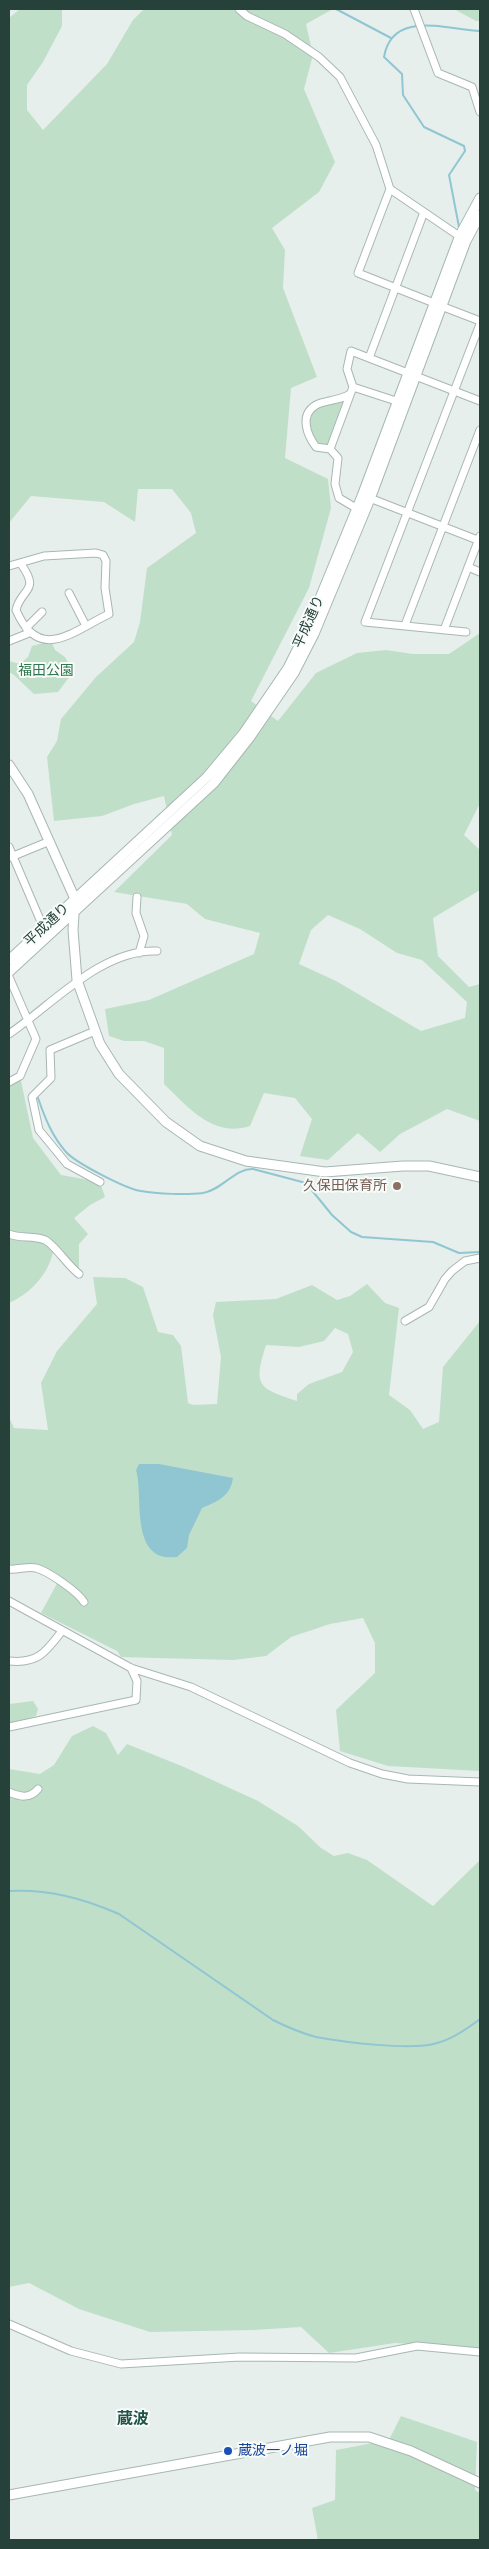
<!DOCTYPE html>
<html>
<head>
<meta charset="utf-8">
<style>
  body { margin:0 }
  #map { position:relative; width:489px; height:2549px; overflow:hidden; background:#e6efeb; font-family:Arial,sans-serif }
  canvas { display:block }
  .frame { position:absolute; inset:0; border:10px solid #25413a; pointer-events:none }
</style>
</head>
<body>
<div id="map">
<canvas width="489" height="2549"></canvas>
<div class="frame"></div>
</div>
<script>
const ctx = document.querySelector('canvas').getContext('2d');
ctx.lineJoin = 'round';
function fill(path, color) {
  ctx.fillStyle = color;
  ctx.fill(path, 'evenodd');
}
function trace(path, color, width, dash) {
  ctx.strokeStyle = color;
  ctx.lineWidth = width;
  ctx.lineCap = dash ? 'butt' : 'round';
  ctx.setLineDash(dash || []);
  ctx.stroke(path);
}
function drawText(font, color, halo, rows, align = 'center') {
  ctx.font = font + ' Arial,"Noto Sans JP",sans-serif';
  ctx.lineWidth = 4;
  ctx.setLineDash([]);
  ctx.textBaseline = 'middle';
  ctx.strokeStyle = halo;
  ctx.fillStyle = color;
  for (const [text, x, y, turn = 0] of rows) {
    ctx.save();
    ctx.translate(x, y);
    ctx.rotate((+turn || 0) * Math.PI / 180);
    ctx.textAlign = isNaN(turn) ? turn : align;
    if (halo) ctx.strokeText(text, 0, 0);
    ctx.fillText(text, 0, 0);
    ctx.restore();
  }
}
fill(new Path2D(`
  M20,9H62V26L43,62L27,85V110L43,130L107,64L133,20L144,9H333L306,24L313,55L304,89L335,162L319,192L272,228L285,250L283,288L317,377L291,388L285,458L328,479L331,508L309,588L251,701L278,721L316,673L357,653L386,650L413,654H449L480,633V803L464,835L480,850V890L433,918L438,956L469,987L480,984V1121L447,1109L400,1134L380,1152L358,1133L328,1160L300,1156L312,1119L295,1098L264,1093L250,1126C213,1138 188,1107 164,1084V1048L144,1041H124L109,1036L105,1009L149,1000L254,954L260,933L205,919L187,904L114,892L172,835L164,796L134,804L102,816L54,821L47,757L57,741L61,719L96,677L134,642L140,622L147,568L196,533L191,513L172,489H138L135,522L104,502L31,496L9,523V18ZM328,915L360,929L397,953L422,960L467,1002L465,1018L421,1031L336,981L299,964L311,930Z
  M454,9H480V21H476Z
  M350,394L330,449L312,442L305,420L310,411Z
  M51,641L55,650L65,657L73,672L58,692L34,694L14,675L9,672V661L20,664L28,657L32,646Z
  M20,1076L33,1138L61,1175L100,1182L105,1197L90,1205L74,1218L88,1234L79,1244V1274L54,1248C50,1272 32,1293 9,1303V1082Z
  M93,1277L125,1278L143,1287L158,1332L173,1335L181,1346L188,1403L193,1405L217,1404L221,1357L213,1315L216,1302L276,1299L312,1285L337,1300L350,1296L367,1284L385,1303L399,1308L389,1395L410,1410L423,1429L439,1422L443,1367L480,1321V1771L388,1766L340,1751L336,1710L375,1673V1643L363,1618L330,1624L291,1637L266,1656L233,1660L121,1657L117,1651L41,1613L60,1578L31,1565L15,1567L9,1565V1417L14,1428L48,1430L41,1383L57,1351L97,1304ZM335,1328L348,1334L353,1352L342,1372L309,1384L297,1394V1401C258,1388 253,1386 266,1345L299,1347L324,1341Z
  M33,1701L38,1709L36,1716L9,1725V1704Z
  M93,1726L106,1733L118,1755L127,1744L184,1767L258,1801L298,1826L321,1848L334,1856L348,1853L367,1860L433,1906L480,1860V2348L395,2343L329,2353L301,2327L254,2330L150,2332L79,2309L29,2283L9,2287V1769L40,1774L54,1765L72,1736Z
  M401,2416L477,2442L475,2490L480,2493V2540H318L312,2508L335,2500L336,2450L389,2440Z`), '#c0dfc9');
fill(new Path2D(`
  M139,1464H159L233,1478C230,1497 218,1501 202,1508L189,1535L187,1548L177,1557C172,1557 166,1558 161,1556C132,1546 143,1492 136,1470Z`), '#90c6d2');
trace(new Path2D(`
  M336,9L391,38
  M459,227L449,175L465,151L464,146L424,127L403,95L402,74L384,57C392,9 448,30 480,31
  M38,1098C45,1118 52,1136 66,1152C76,1163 126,1189 141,1191C157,1194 187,1195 203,1193C222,1190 235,1168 253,1169L306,1183L332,1215L351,1232L362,1237L433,1242L459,1253L480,1252
  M9,1891C48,1889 82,1898 119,1914L273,2020C287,2027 301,2033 316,2037C343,2042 412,2051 437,2043C453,2039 467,2029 480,2019`), '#90c6d2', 2);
const minor = new Path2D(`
  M239,9L247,16L285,34L319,57L340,77L376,145L390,189L358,273L434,303
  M414,9L438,73L472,87L480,112
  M390,189L462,238
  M441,306L480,321
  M369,358L424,212
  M353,387L396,401
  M350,394C339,401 325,400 316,405C299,415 307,435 316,447L330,449L338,458L335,484L339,498L356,508
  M330,449L353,387L347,369L351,351L480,401
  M367,497L480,541
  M9,566L44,556L96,553L103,555L106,561L105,588L109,614C73,631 39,664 16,610C21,588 41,592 21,564
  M468,567L480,572
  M69,593L86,626
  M405,625L480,430
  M26,628L42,612
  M444,630L480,536
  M466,632L365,622L480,324
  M9,641L29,633
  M9,847L44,929
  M11,857L50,841
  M137,897L136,913L144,936L139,953
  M9,977L36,1039L20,1076L9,1082
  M95,1031L50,1050L51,1078L32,1097L39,1130L67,1164L100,1182
  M9,1034C52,1005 101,949 157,951
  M9,1234C20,1239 33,1235 45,1240C54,1244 68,1266 79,1274
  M405,1321L429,1307L445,1279L452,1271L465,1261L480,1258
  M9,1569C18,1570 27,1566 36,1568C48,1571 78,1592 84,1602
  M9,1601L131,1668L191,1687L350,1763L382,1774L408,1779L480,1782
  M9,1661C38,1664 46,1652 62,1631
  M9,1727L136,1700L137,1681L131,1668
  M9,1792C20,1797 30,1799 38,1789
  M9,2324L71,2351L121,2364L240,2357L356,2358L417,2346L480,2352`);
const tertiary = new Path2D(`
  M9,765L28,794L75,899L73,930L77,980L100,1044L119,1074L166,1122L200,1146L246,1161L325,1172L403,1166H429L480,1177
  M9,960L207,777L243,734L288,668L306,632L362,496L460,235L480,198
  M9,972L214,783L250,737L294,673L314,634L370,499L466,241L480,215
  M9,2495L330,2437H369L411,2451L480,2483`);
trace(minor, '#a8b7b2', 9);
trace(tertiary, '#a8b7b2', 11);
trace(minor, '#fff', 7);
trace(tertiary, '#fff', 9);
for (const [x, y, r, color] of [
  [397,1186,5,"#8d6e63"],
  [228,2451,5,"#1a4fb4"]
]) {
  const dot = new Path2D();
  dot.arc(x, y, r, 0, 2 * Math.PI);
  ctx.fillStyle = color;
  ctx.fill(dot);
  trace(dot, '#f7fbf9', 2);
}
drawText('14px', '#25413a', '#f7fbf9', [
  ["平成通り",309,622,-66],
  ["平成通り",47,925,-43]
]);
drawText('14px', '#2f784d', '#f7fbf9', [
  ["福田公園",46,671]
]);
drawText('14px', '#785e54', '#f7fbf9', [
  ["久保田保育所",387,1186]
], 'right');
drawText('14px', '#164399', '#f7fbf9', [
  ["蔵波一ノ堀",238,2451]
], 'left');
drawText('bold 16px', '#215348', '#f7fbf9', [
  ["蔵波",133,2420]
]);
</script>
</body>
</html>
